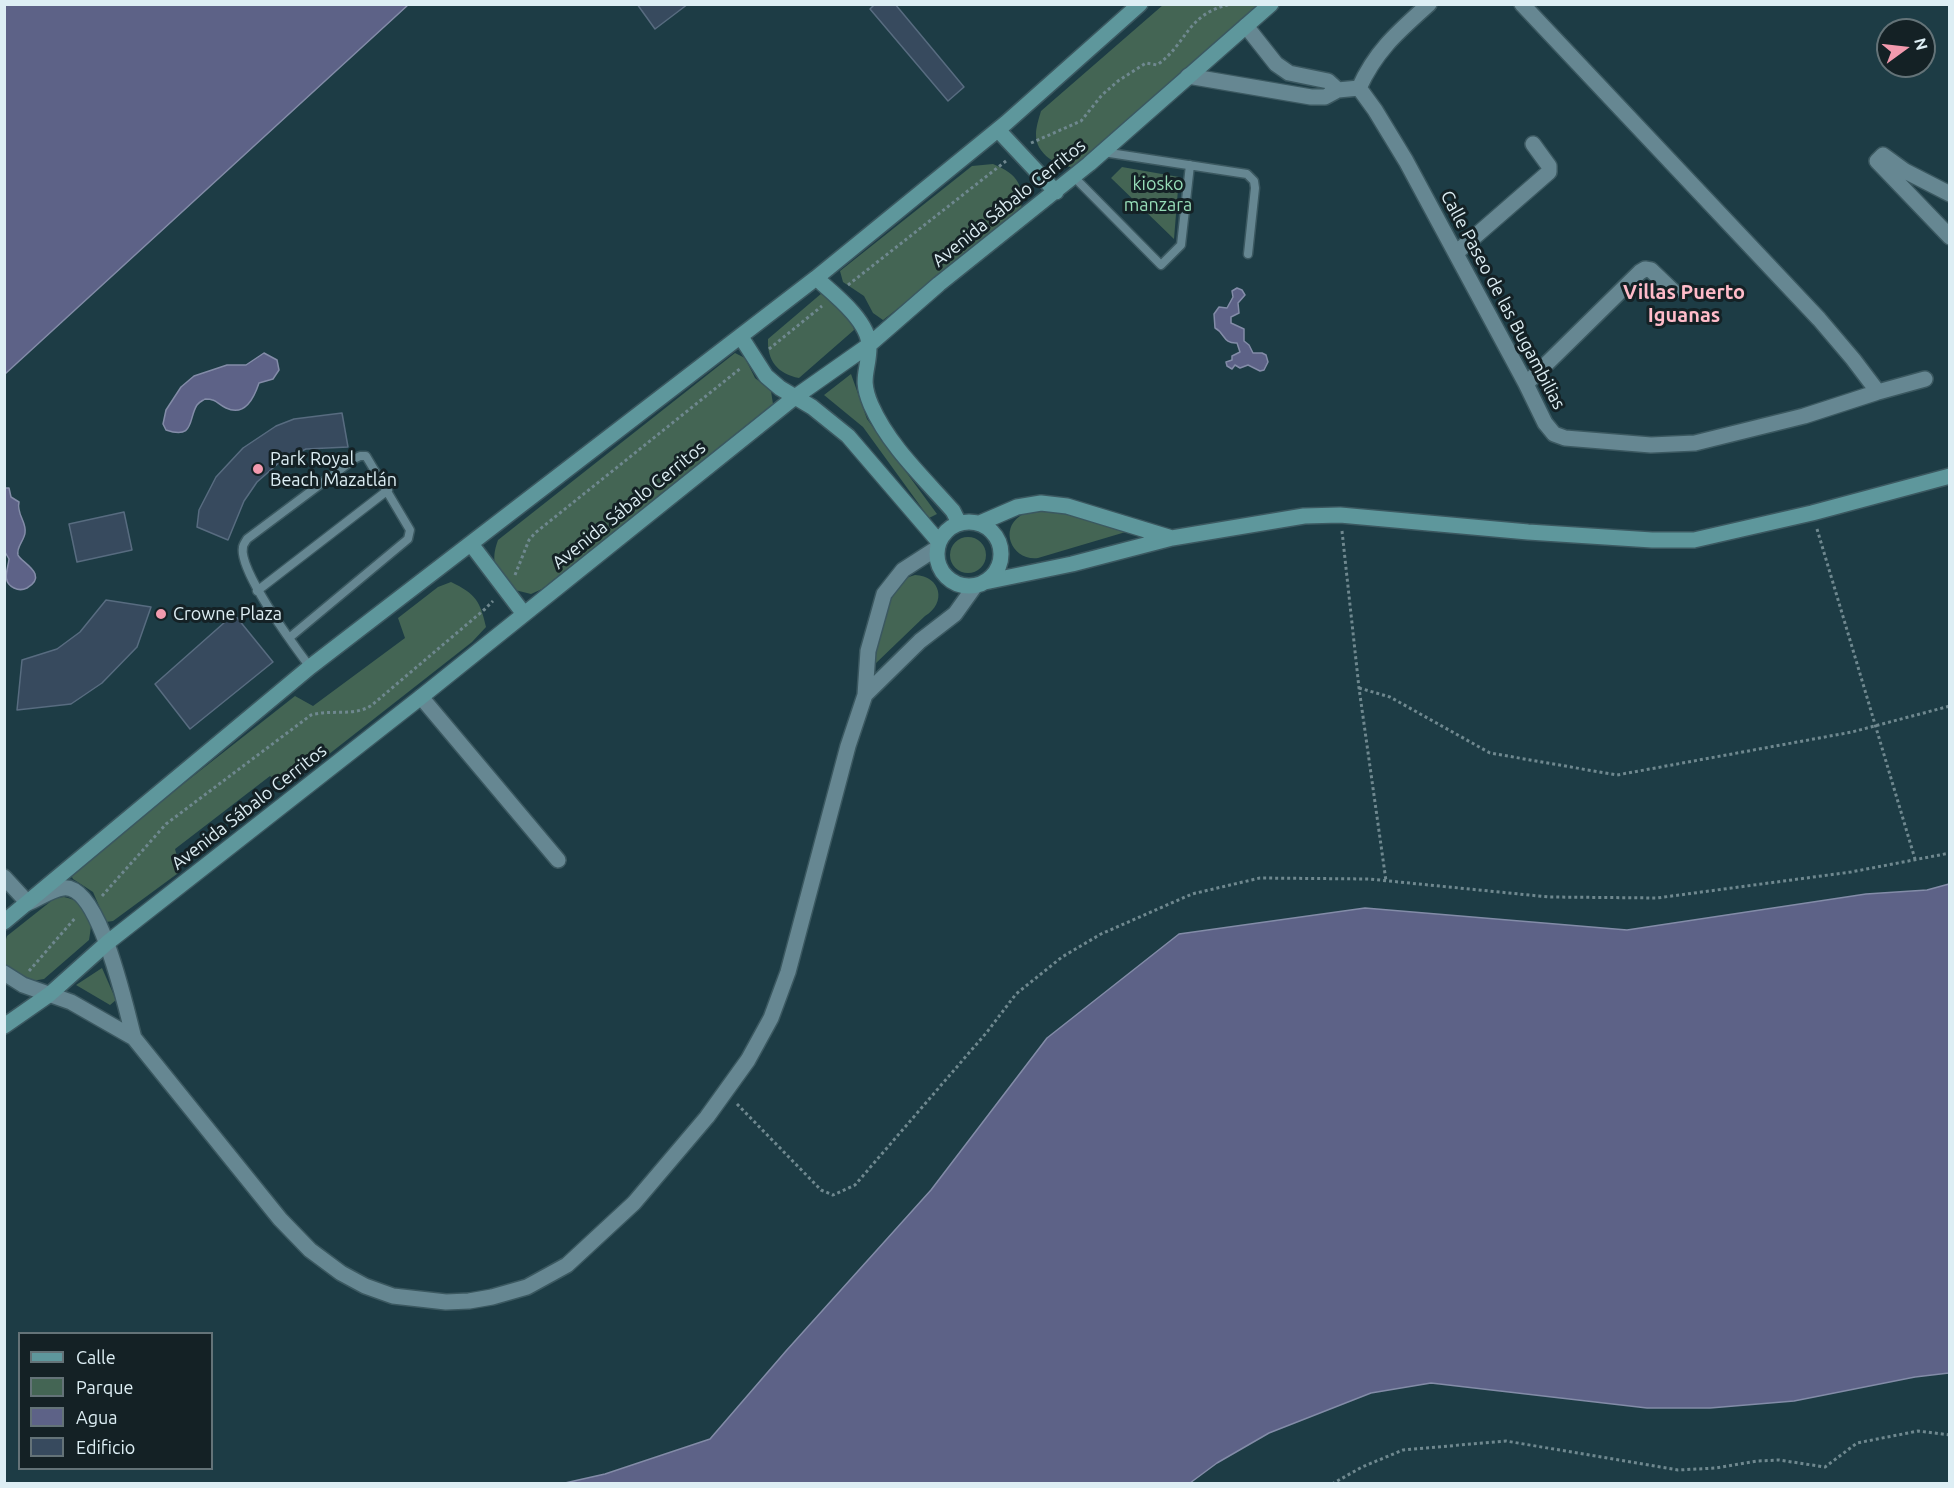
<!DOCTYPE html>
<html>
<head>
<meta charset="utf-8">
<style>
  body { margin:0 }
  #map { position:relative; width:1954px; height:1488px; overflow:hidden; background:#1d3c45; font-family:Ubuntu,sans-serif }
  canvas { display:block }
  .frame { position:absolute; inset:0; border:6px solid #ddeef4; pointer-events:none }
  .legend { position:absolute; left:18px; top:1332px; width:195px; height:138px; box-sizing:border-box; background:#142125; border:2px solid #647378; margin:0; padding:8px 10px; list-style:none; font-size:18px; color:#ddeef4 }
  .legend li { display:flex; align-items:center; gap:12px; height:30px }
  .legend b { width:30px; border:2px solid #647378 }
  .north { position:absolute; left:1876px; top:18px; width:60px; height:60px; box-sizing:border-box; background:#142125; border:2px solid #647378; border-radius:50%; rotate:75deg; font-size:16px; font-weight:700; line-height:24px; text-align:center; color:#ddeef4 }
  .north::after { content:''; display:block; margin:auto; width:21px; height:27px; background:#f29aae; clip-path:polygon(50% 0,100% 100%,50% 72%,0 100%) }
</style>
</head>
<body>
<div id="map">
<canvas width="1954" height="1488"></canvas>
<div class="frame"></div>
<ul class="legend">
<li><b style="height:8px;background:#5e979c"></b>Calle</li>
<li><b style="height:16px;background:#446554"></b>Parque</li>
<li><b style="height:16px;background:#5d6287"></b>Agua</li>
<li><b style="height:16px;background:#374a5e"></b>Edificio</li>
</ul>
<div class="north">N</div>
</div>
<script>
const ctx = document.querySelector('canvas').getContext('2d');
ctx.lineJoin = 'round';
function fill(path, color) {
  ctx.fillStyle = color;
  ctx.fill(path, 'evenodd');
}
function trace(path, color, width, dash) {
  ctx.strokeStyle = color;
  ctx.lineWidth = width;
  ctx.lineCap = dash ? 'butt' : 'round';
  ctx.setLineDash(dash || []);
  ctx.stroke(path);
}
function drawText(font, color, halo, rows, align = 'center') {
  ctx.font = font + ' Ubuntu,sans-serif';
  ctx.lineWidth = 6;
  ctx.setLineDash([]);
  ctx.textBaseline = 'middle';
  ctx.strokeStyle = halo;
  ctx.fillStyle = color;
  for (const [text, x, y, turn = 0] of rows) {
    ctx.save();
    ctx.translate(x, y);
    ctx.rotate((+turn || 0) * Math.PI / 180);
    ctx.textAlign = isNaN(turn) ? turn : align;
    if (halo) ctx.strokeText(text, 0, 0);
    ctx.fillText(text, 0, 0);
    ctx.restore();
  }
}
fill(new Path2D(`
  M1163,5H1261L1081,167C1063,170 1035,156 1036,134C1036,127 1039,118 1041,111Z
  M993,164C1018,174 1026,187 1020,214L883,320L873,313L864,296L843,282L840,271L972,166Z
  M1122,167L1179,177L1174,239L1111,178Z
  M822,293L851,317L854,330L799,378C778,374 767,361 768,339Z
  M735,353L745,358L755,378L771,391L773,404L542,589L531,594L507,588C496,569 490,562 498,540Z
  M851,374L867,419L937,514L929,518L863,427L824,395Z
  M1053,510L1129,531L1038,558C1012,561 999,530 1020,516C1029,509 1042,511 1053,510Z
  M950 555a18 18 0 1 1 36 0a18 18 0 1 1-36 0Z
  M915,575C941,576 947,603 925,616L874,665C878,647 886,595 897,583C902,579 909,577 915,575Z
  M451,582C476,594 480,601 486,627L472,642L287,787L270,776L175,849L181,871L113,921L106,922L93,892L73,879L70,873L295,696L313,706L405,638L398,618L438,587Z
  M64,897C91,904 94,915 89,940L44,979L32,981L7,970C4,959 3,947 7,936L55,898Z
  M102,968L116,1000L110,1005L76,985Z`), '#446554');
const water = new Path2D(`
  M5,4H408V5L5,374Z
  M1237,288L1242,290L1245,295L1238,303L1239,313L1231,317V323L1244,329V341L1249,345L1253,353H1262L1266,355L1268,362L1264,370L1260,371L1248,365L1240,368L1235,365L1232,369L1227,366L1226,362L1232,360V356L1240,352L1237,343C1223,344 1225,333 1215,328L1214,314L1219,307L1227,308L1233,297L1232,291Z
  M264,353L277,360L279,370L273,379L259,383C254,398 245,417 226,408C216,403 217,399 205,399C202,401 199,402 197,405C188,419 195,440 166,430L163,424L166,410L181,387L194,376L227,365H246Z
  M4,488H9L11,497L19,502C16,514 27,522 25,533C24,541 16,547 18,555C20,562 50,574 27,588C23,590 18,590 14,588C1,582 8,569 9,559L5,552Z
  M1949,884V1373L1915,1377L1794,1401L1710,1408H1647L1431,1383L1371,1393L1269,1433L1217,1463L1190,1483H565L605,1474L710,1439L786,1351L931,1190L1047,1038L1179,934L1365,908L1627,930L1866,894L1927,890Z`);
fill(water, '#5d6287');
trace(water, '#838ca8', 1.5);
const building = new Path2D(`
  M637,4H688L655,29Z
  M875,4H895L964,87L948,101L870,9Z
  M342,413L348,447L306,449L281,461L257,482L244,501L228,540L197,527L199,510L216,477L243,448L276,426L294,419Z
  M124,512L132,550L77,562L69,524Z
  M106,600L151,607L137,647L102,683L71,704L17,710L22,660L57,649L80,632Z
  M234,614L273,662L190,729L155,684Z`);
fill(building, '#374a5e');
trace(building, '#586c80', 1.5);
const lane = new Path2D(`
  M1103,152L1247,174L1254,181L1255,188L1248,254
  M1074,177L1161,265L1181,245L1190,165
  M257,591L388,490
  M289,638L408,539L410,530L366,456H360L354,459L247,539C246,541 243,545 243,547C238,570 295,647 310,667`);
const street = new Path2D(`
  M1522,4L1819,319L1853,359L1878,392
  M1246,26L1276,64L1289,73L1328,81L1338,90
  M1188,76L1311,97H1325L1338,90L1359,88
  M1359,88L1375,110L1406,161L1526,384L1545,423L1554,434L1565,438L1651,445L1695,443L1804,416L1878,392L1925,379
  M1359,88C1376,50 1399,31 1429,4
  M1950,194L1905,171L1883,155L1877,161L1950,237
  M1456,253L1549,172V166L1533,144
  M1526,384L1640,272L1645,269L1651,270L1673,291
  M865,695L920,641L955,614L975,586
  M421,697L558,860
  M4,877L28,903C38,899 52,889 63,888C100,883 126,1010 134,1038
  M4,973L23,985L71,1002L134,1038L280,1219L310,1250L341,1273L365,1286L393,1296L446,1302L469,1301L492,1297L527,1287L567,1265L634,1203L707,1117L748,1060L771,1018L788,972L848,746L865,695L868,651L884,594L903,570L937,548`);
const secondary = new Path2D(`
  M998,130L1056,192
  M816,278C834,294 869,321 869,346C869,372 859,377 871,405C889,446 924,478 953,511L959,523
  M741,337L766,376L780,388L812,407L848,436L939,542
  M937 554a32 32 0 1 1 64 0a32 32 0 1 1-64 0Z
  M980,523L1017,507L1041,503L1067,506L1172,538
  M471,544L524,614
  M985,582L1072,564L1172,538L1304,516L1340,515L1528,532L1652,540H1694L1812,513L1950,476
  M4,922L310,667L816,278L1006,123L1140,4
  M4,1026L50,994L107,943L421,697L795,397L869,345L939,284L1089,164L1271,4`);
trace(lane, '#3b5860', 11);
trace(street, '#3b5860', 18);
trace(secondary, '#3b5860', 18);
trace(new Path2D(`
  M1031,143L1081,121L1102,95L1118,81L1146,63L1157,65C1188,43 1186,14 1231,4
  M848,285L1006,161
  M769,349L822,306
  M1817,529L1915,859
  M1342,531L1359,688L1386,881
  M515,575L529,540L535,533L741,368
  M1359,688L1390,697L1490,753L1617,775L1852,732L1950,706
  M102,896L166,824L311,715C331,709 355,717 372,705L485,609L493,601
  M29,971L76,917
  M737,1104L821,1190L833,1195L855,1185L987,1032L1016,994L1062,957L1101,934L1192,894L1260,878L1369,879L1549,897L1657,898L1851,872L1950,853
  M1332,1484L1362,1467L1403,1450L1506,1441L1678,1470L1716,1468L1757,1461L1779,1460L1825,1467L1857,1443L1918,1431L1950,1435`), '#6f888f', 3, [3, 3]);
trace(lane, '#668792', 8);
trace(street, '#668792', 15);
trace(secondary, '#5e979c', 15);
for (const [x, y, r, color] of [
  [258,469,6,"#f29aae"],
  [161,614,6,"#f29aae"]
]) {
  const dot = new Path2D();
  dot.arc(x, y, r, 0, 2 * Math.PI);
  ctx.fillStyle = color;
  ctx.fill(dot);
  trace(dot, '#142125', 2);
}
drawText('18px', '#96ddb8', '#142125', [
  ["kiosko",1158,184],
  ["manzara",1158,205]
]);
drawText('18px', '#ddeef4', '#142125', [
  ["Avenida Sábalo Cerritos",1009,203,-39],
  ["Calle Paseo de las Bugambilias",1503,300,62],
  ["Avenida Sábalo Cerritos",629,505,-39],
  ["Avenida Sábalo Cerritos",249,807,-38]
]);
drawText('18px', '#ddeef4', '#142125', [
  ["Park Royal",270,459],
  ["Beach Mazatlán",270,480],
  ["Crowne Plaza",173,614]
], 'left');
drawText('bold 20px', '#ffbbc9', '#142125', [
  ["Villas Puerto",1684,292],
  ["Iguanas",1684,315]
]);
</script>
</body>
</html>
